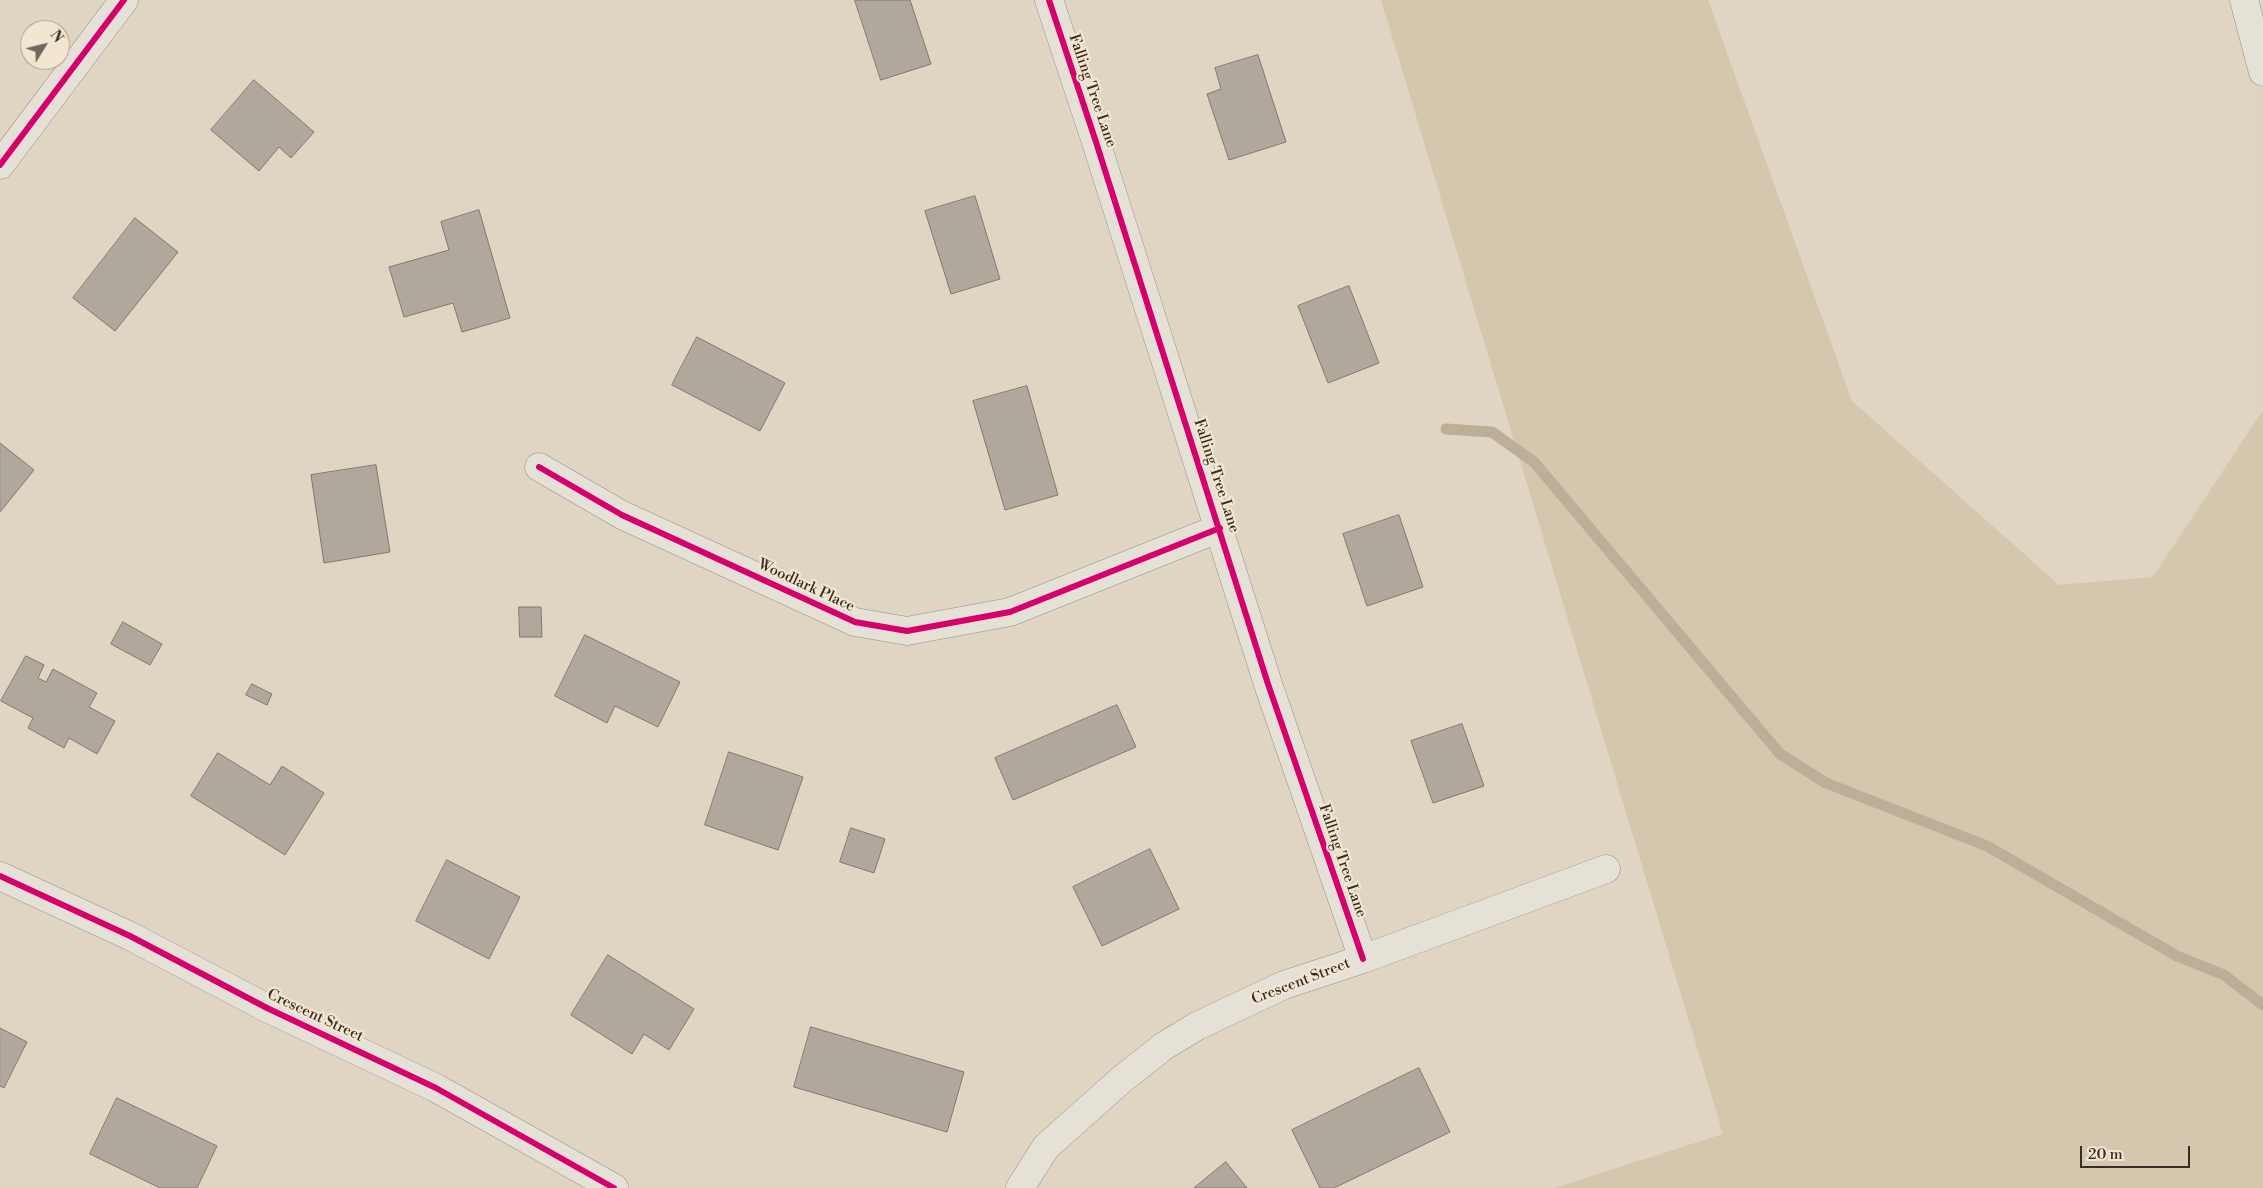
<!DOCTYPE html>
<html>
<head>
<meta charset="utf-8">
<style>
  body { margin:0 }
  #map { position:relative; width:2263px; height:1188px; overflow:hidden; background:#dfd5c2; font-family:"Libre Bodoni",serif }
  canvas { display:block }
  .north { position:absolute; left:20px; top:20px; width:50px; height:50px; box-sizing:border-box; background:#f2e6d0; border:1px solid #a89c8c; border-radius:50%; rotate:54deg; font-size:14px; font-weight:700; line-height:20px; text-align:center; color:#382c26 }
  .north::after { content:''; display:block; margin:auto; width:18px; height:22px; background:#72675d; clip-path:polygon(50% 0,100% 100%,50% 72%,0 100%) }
  .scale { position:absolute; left:2080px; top:1146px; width:110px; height:22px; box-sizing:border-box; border:2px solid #382c26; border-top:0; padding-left:6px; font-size:15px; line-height:18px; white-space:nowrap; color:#382c26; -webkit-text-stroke:4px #f2e6d0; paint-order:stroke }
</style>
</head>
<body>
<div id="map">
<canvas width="2263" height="1188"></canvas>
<div class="north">N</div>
<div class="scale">20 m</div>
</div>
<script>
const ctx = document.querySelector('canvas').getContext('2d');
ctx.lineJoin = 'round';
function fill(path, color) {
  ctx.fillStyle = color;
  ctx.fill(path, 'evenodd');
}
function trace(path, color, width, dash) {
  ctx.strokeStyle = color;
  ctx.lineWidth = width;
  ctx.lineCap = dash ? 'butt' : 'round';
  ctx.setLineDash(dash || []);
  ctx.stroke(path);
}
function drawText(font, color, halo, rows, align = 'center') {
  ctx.font = font + ' "Libre Bodoni",serif';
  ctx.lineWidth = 4.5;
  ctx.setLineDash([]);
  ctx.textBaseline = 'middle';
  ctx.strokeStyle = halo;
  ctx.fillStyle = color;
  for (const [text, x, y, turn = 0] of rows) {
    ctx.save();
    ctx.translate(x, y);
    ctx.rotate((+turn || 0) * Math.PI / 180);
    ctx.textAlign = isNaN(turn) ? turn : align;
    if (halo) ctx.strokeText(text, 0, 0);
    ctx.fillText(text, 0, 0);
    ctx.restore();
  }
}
fill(new Path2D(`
  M1381,0H1708L1852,401L2059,585L2153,577L2263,410V1188H1554L1723,1134Z`), '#d5c7ae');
trace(new Path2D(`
  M1446,429L1492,432L1534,462L1780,754L1826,783L1987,846L2177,956L2224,975L2263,1005`), '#bdae97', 11);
const building = new Path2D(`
  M855,0H910L931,64L881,80Z
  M1258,55L1286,142L1229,160L1207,94L1221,89L1215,68Z
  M254,80L314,132L291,158L279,147L259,171L211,130Z
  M975,196L1000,279L951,294L925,211Z
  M479,210L510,318L462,332L453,303L404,317L389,267L449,250L441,222Z
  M135,218L178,252L115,331L73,298Z
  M1349,286L1379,363L1328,383L1298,306Z
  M697,337L785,383L760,431L672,385Z
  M1027,386L1058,495L1005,510L973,401Z
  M0,443L34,470L0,512Z
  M376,465L390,552L324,563L311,475Z
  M1399,515L1423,587L1367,606L1343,534Z
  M519,607H541L542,637H520Z
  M123,622L162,644L150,665L111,644Z
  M585,635L680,682L658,727L615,706L607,723L555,696Z
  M26,656L44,665L38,678L46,682L53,669L97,693L89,707L115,721L97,754L69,738L64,748L28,728L33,718L1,701Z
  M252,684L272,694L267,705L246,695Z
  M1117,705L1136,747L1013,800L995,758Z
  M1462,724L1484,786L1433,803L1411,741Z
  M729,752L803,777L778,850L705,825Z
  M218,753L270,785L282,766L324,793L285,855L191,796Z
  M851,828L885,839L874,873L840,862Z
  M1150,849L1179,909L1102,946L1073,887Z
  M447,860L520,897L489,959L416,921Z
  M608,955L694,1009L669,1050L644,1034L632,1054L571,1015Z
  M811,1027L964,1072L947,1132L794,1087Z
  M0,1028L27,1042L4,1088L0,1086Z
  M1419,1068L1450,1132L1334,1188H1320L1292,1130Z
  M117,1098L217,1146L197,1188H160L90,1154Z
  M1226,1162L1247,1188H1194Z`);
fill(building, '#b0a89c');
trace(building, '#807970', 1);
const minor = new Path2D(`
  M1049,0L1096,142L1268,684L1363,959
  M2244,0L2263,72
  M0,165L124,0
  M539,467L622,515L855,622L907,631L1010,612L1220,528
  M0,876L130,936L267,1008L436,1088L614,1188
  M1020,1188L1046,1147L1121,1080L1164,1046L1197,1026L1284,985L1363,959L1606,869`);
trace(minor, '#979085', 29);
trace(minor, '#e6e1d7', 28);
trace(new Path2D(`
  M1049,0L1096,142L1268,684L1363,959
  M0,165L124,0
  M539,467L622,515L855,622L907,631L1010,612L1220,528
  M0,876L130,936L267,1008L436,1088L614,1188`), '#d6006c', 6);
drawText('15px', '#382c26', '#f2e6d0', [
  ["Falling Tree Lane",1092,91,71],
  ["Falling Tree Lane",1216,476,72],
  ["Woodlark Place",806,586,25],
  ["Falling Tree Lane",1342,861,71],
  ["Crescent Street",1301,982,-21],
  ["Crescent Street",315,1016,25]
]);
</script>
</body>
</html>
